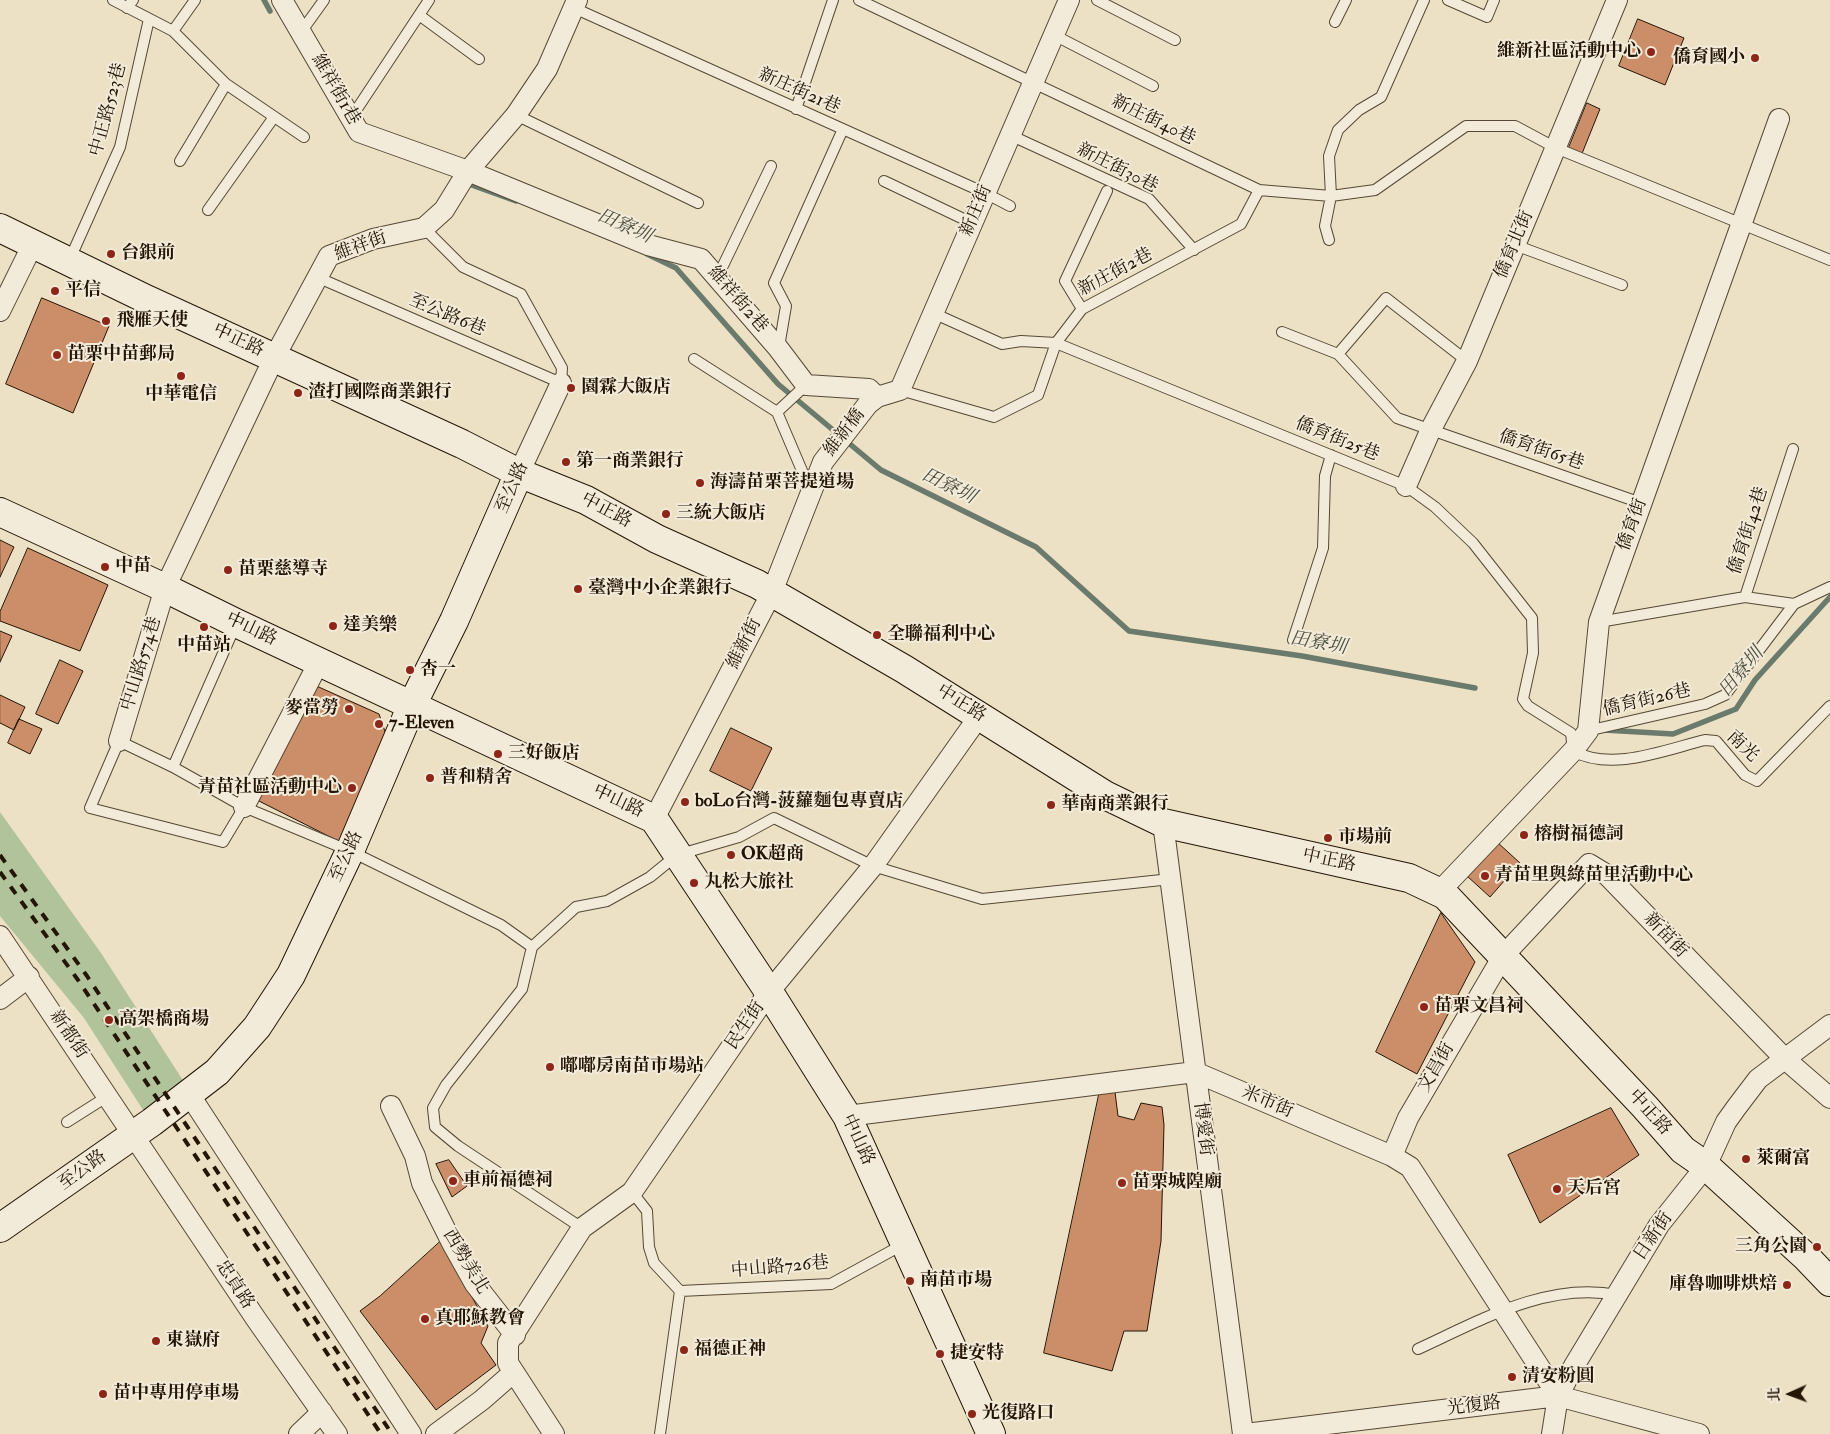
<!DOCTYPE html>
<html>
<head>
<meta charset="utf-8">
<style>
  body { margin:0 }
  #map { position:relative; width:1830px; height:1434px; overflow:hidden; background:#ece0c5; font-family:"IM FELL Double Pica","Noto Serif TC",serif }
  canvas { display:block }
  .north { position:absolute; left:1765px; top:1369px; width:50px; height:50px; -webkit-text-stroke:4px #f3ebd9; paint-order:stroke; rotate:268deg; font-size:14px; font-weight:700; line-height:20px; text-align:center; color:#241505 }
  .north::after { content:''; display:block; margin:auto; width:18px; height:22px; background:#241505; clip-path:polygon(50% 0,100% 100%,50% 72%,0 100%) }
</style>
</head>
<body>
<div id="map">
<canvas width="1830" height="1434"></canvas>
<div class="north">北</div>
</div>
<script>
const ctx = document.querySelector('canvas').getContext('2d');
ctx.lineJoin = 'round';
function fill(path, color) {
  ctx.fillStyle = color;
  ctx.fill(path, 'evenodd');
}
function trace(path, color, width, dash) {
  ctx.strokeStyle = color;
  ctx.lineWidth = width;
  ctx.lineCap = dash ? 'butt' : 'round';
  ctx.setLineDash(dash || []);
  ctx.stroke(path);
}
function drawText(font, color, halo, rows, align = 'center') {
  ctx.font = font + ' "IM FELL Double Pica","Noto Serif TC",serif';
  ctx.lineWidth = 4;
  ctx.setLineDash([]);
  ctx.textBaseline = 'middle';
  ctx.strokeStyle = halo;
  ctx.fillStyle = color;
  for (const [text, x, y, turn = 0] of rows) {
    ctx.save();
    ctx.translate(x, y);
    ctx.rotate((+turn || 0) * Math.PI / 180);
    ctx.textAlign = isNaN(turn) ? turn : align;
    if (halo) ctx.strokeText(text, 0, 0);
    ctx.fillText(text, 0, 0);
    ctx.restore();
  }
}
fill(new Path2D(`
  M0,812L101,953L184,1082L145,1113L84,1018L0,916Z`), '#b1c39a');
trace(new Path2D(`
  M264,0L270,11
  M466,183L516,201
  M647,254L676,268L778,384L881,470L1036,547L1129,631L1302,656L1475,688
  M1604,730L1673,734L1736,709L1755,680L1830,597`), '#6a7a6c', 5.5);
const building = new Path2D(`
  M1638,19L1684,38L1665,85L1619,66Z
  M1587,103L1600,109L1581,156L1568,150Z
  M42,298L109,326L73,413L6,384Z
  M0,540L14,547L0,577Z
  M28,548L108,585L80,651L0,621V612Z
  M0,631L12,636L0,662Z
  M60,660L83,671L58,724L36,714Z
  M312,684L379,714L390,746L346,845L257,800Z
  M0,695L25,707L14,730L0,723Z
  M19,719L42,729L30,754L8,743Z
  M731,728L772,748L751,791L710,771Z
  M1497,842L1520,863L1490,897L1467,876Z
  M1441,913L1475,962L1417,1074L1376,1052Z
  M1100,1090L1115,1092L1118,1116L1134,1120L1141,1103L1162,1107L1164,1125L1161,1241L1147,1331H1124L1112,1371L1044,1353Z
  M1611,1108L1639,1155L1540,1223L1508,1155Z
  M449,1160L467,1186L452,1197L436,1164Z
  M441,1241L488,1326L481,1343L496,1365L436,1410L360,1311L380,1296Z`);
fill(building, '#cc8e69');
trace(building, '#241505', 1);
const lane = new Path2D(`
  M113,0L173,31L226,84L304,137
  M859,0L1259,190L1331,196L1375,190L1466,126H1515L1556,148L1830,260
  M1097,0L1175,40
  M1448,0L1487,17L1494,0
  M127,8L133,0
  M574,8L985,193L1010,206
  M419,15L479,59
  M1335,22L1346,0
  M173,31L195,0
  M301,32L324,0
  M1054,35L1153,86
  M796,109L833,0
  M516,115L698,203
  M351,118L429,0
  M1010,135L1149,199L1194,250
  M180,161L226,84
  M884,181L972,223
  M208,210L274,117
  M1329,240L1325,226L1331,196L1329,156L1338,130L1359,110L1381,97L1424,0
  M1515,245L1622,285
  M69,261L120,147L149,19
  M319,278L561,383L562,368L521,294L463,267L424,228
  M717,278L771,166
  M1082,309L1065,281L1107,191
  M933,313L1002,344L1021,341L1056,343L1406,486L1435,507L1473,543L1532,618L1533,653L1523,699L1528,706L1571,733L1573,751C1612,772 1664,750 1705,740L1716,741L1745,775L1757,781L1830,706
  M1282,332L1338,354L1397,418L1641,503
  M779,347L786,306L774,283L843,129
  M1338,354L1386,298L1467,361
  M694,359L777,412L803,473L814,483
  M900,390L994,417L1038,395L1056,343L1082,309L1241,224L1259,190
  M777,412L806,385
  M1745,597L1794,604
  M1599,622L1745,597L1793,449
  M1293,640L1323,548L1325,476L1331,455
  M1587,731L1705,704L1725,695L1794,604L1830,587
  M173,767L236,624
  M244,807L223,842L90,808L119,741L173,767L244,807L350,851L501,925L532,947L522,989L446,1085L433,1108L435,1127L458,1146L582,1228
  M532,947L576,907L607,901L650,877L677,855L739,837L774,818L873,866L982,899L1171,879
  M67,1122L108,1096
  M632,1192L647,1211L649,1247L654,1263L680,1291
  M680,1291L831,1284L904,1244
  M1418,1349C1479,1321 1548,1281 1617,1295
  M660,1434L680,1291`);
const street = new Path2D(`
  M282,0L359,132L468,171L648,245L701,259L778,348L806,385L869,389L877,397
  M0,311L33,244
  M519,473L561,383
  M1406,486L1431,429L1467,361L1617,0
  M119,741L165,588L274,358L329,256L373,239L424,228L444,210L468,171L516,115L547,69L577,0
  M244,807L319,662
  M654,819L772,592L823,462L868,404L877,397L900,390L1069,0
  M1163,823L1243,1434
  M1439,892L1573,751L1588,731L1599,622L1779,119
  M0,936L256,1319L337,1434
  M0,999L29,977
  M189,1094L411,1434
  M391,1106L415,1156L422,1183L452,1243L475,1284L515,1335
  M847,1116L1195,1072L1392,1156L1410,1167L1558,1396
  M1392,1156L1408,1118L1503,956L1589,864L1607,875L1785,1059L1830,1098
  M299,1434L322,1412
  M436,1434L482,1400L514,1372
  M554,1434L508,1363V1343L582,1228L632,1192L769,992L873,866L980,715
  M1245,1434L1558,1396L1699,1434
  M1552,1434L1558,1396L1574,1366L1659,1225L1706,1166L1726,1122L1736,1108L1758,1079L1830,1025`);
const secondary = new Path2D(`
  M0,228L148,300L462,444L519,473L586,500L657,539L757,584L904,669L1105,795L1163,823L1409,878L1445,895L1645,1107L1683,1150L1706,1166L1807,1258L1830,1282
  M0,512L165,588L236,623L654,819L769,992L847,1116L991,1434
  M0,1228L152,1122L217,1072L257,1027L291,975L350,851L412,705L454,621L519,473`);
trace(lane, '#564835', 12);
trace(street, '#564835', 22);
trace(secondary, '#241505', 30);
trace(lane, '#f3ebd9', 10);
trace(street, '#f3ebd9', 20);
trace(secondary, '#f3ebd9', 28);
trace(new Path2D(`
  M0,855L87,976L392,1434
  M0,872L78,980L381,1434`), '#241505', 4, [9, 9]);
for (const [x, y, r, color] of [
  [1651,52,5,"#8f2418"],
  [1755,58,5,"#8f2418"],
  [111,254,5,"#8f2418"],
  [55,291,5,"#8f2418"],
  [106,321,5,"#8f2418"],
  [57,355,5,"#8f2418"],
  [181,376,5,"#8f2418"],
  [571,388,5,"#8f2418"],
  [298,393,5,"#8f2418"],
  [566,462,5,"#8f2418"],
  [700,483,5,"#8f2418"],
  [666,514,5,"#8f2418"],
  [105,567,5,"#8f2418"],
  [228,570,5,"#8f2418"],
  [578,589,5,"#8f2418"],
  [333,626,5,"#8f2418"],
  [204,627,5,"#8f2418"],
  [877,635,5,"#8f2418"],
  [410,670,5,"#8f2418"],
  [349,709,5,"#8f2418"],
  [379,724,5,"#8f2418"],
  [498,754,5,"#8f2418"],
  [430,778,5,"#8f2418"],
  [352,788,5,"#8f2418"],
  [685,802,5,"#8f2418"],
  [1051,805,5,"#8f2418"],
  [1524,835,5,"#8f2418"],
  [1328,838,5,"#8f2418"],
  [731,855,5,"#8f2418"],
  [1485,876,5,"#8f2418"],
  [694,883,5,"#8f2418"],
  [1424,1007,5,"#8f2418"],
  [109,1020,5,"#8f2418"],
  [550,1067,5,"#8f2418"],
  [1746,1159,5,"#8f2418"],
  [453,1181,5,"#8f2418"],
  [1122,1183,5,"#8f2418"],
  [1557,1189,5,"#8f2418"],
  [1817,1247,5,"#8f2418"],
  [910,1281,5,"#8f2418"],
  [1787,1285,5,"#8f2418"],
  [425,1319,5,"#8f2418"],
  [156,1341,5,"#8f2418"],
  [684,1350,5,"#8f2418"],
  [940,1354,5,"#8f2418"],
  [1512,1377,5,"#8f2418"],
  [103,1394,5,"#8f2418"],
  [972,1414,5,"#8f2418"]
]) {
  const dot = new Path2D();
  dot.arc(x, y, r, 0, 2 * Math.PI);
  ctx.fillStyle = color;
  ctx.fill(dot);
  trace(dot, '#f3ebd9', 2);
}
drawText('bold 18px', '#241505', '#f3ebd9', [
  ["維新社區活動中心",1641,52,"right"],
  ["僑育國小",1745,58,"right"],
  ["台銀前",121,254],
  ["平信",65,291],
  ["飛雁天使",116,321],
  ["苗栗中苗郵局",67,355],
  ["園霖大飯店",581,388],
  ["渣打國際商業銀行",308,393],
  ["中華電信",181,395,"center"],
  ["第一商業銀行",576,462],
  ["海濤苗栗菩提道場",710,483],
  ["三統大飯店",676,514],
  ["中苗",115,567],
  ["苗栗慈導寺",238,570],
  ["臺灣中小企業銀行",588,589],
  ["達美樂",343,626],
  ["全聯福利中心",887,635],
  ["中苗站",204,646,"center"],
  ["杏一",420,670],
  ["麥當勞",339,709,"right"],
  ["7-Eleven",389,724],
  ["三好飯店",508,754],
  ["普和精舍",440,778],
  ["青苗社區活動中心",342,788,"right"],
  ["boLo台灣-菠蘿麵包專賣店",695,802],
  ["華南商業銀行",1061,805],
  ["榕樹福德詞",1534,835],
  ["市場前",1338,838],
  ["OK超商",741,855],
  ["青苗里與綠苗里活動中心",1495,876],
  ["丸松大旅社",704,883],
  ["苗栗文昌祠",1434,1007],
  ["高架橋商場",119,1020],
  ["嘟嘟房南苗市場站",560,1067],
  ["萊爾富",1756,1159],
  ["車前福德祠",463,1181],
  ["苗栗城隍廟",1132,1183],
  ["天后宮",1567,1189],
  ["三角公園",1807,1247,"right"],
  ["南苗市場",920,1281],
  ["庫魯咖啡烘焙",1777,1285,"right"],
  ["真耶穌教會",435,1319],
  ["東嶽府",166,1341],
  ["福德正神",694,1350],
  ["捷安特",950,1354],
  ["清安粉圓",1522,1377],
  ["苗中專用停車場",113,1394],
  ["光復路口",982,1414]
], 'left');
drawText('18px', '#241505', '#f3ebd9', [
  ["維祥街1巷",335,90,60],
  ["新庄街21巷",799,92,24],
  ["中正路523巷",109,110,-75],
  ["新庄街40巷",1153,121,26],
  ["新庄街30巷",1117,169,27],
  ["新庄街",977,211,-67],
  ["僑育北街",1515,245,-67],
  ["維祥街",361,247,-20],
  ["新庄街2巷",1116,273,-28],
  ["維祥街2巷",737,300,49],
  ["至公路6巷",447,316,23],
  ["中正路",238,341,25],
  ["維新橋",845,433,-52],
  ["僑育街25巷",1337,440,22],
  ["僑育街65巷",1541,451,19],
  ["至公路",513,488,-66],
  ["中正路",606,511,28],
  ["僑育街",1633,525,-70],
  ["僑育街42巷",1749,531,-72],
  ["中山路",251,630,25],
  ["維新街",745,644,-63],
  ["中山路574巷",142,664,-73],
  ["僑育街26巷",1647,701,-13],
  ["中正路",961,704,32],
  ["南光",1742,747,44],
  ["中山路",618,802,25],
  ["至公路",347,857,-65],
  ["中正路",1329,861,12],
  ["新苗街",1665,936,46],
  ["民生街",746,1026,-56],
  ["新都街",68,1035,56],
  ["文昌街",1437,1068,-60],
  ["米市街",1267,1103,23],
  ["中正路",1649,1113,48],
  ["博愛街",1202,1129,83],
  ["中山路",857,1140,65],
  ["至公路",83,1171,-36],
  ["日新街",1654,1237,-56],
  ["西勢美北",465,1262,59],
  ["中山路726巷",780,1268,-5],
  ["忠貞路",234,1285,57],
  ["光復路",1474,1407,-7]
]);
drawText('italic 19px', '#4d5041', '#f3ebd9', [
  ["田寮圳",624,227,24],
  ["田寮圳",948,487,26],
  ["田寮圳",1318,644,10],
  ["田寮圳",1742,673,-50]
]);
</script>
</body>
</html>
